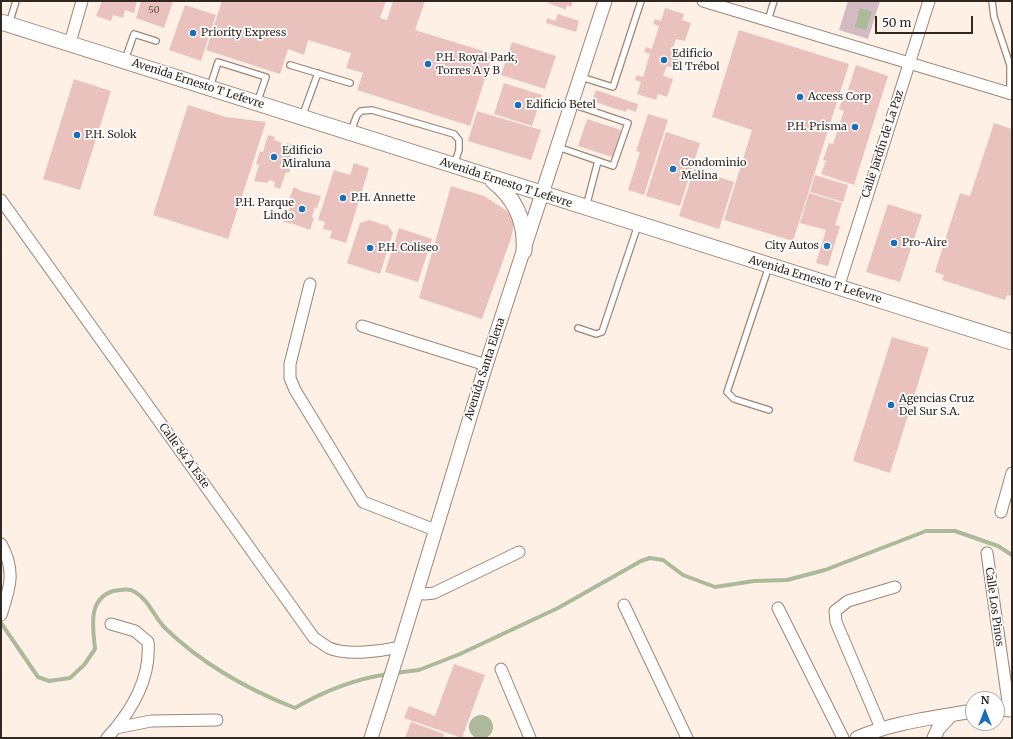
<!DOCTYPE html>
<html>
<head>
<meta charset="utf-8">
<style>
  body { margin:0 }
  #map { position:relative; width:1013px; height:739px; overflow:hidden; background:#fef0e5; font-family:Merriweather,serif }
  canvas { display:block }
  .frame { position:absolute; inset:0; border:2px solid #312821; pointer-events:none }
  .north { position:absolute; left:965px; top:691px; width:40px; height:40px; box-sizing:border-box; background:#fff; border:1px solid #ada9a6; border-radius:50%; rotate:0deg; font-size:11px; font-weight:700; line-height:16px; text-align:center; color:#312821 }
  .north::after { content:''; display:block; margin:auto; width:14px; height:18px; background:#196ebb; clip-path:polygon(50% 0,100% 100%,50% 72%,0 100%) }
  .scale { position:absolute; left:875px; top:16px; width:98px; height:18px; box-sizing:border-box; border:2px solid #312821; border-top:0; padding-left:5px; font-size:12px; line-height:14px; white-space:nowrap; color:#312821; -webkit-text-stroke:3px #fff; paint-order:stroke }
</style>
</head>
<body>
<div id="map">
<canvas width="1013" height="739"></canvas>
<div class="frame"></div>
<div class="north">N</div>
<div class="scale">50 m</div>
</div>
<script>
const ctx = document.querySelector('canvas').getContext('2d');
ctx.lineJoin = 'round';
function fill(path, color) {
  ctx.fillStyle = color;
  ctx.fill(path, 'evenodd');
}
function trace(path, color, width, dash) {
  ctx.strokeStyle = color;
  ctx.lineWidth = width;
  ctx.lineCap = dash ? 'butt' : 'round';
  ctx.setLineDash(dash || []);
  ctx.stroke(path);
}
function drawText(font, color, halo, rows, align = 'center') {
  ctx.font = font + ' Merriweather,serif';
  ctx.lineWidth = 3.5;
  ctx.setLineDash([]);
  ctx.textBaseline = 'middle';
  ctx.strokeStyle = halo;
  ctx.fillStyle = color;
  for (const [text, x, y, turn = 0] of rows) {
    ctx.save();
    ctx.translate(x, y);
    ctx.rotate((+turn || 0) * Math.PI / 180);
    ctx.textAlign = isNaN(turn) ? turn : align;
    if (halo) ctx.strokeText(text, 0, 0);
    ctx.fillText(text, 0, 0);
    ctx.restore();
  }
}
fill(new Path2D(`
  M848,1H880L868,39L839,30Z`), '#d3bbc4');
fill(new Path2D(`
  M860,8L872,12L866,30L855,27Z
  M469 727a12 12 0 1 1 24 0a12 12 0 1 1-24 0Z`), '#acb99a');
trace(new Path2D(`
  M1,623L38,677L49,681L70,678L84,665L95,649C93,627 87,600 113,591C118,590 127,589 131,590C149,598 153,616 165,628C201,663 249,690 295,708C324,691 355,679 388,674
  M395,673L419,670L460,654L558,608L641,561L650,558L663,560L683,575L715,587L754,581L787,580L825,570L926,531H955L998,546L1012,555`), '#acb99a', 4);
fill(new Path2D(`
  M102,1H137L134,13L125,10L123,18L113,15L111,21L96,16Z
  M141,1H173L164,28L136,18Z
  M222,1H386L380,18L387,20L393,1H425L415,30L493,54L470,126L357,90L363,73L346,68L351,53L308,40L304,55L288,49L280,74L206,50Z
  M544,1H573L571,7L567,5L566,10Z
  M185,5L216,15L201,61L169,50Z
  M665,8L684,14L682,20L691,23L685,41L676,39L673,48L682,51L676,69L667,66L663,76L673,79L667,97L658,94L656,100L637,94L641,82L635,80L637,75L643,77L650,54L644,52L646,47L652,49L659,26L653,24L655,19L661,21Z
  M558,14L579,21L576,32L546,23L547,18L555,21Z
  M739,30L849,64L793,241L724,220L752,130L712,117Z
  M512,42L556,56L545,89L501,75Z
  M856,65L888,76L854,185L821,174L826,161L823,160L829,143L833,144L844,111L839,109L845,92L847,93Z
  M74,79L111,91L80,190L43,179Z
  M504,83L542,95L532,126L494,114Z
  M596,90L638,104L636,112L627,109L626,112L592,101Z
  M188,105L226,117L266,122L228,239L153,215Z
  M477,111L541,130L531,160L468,141Z
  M648,114L668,120L644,195L628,190L640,152L636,151Z
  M587,119L621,130L612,157L578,146Z
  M994,123L1012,129V296L1007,295L1005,300L942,280L944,275L935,272L960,193L970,196Z
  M666,132L700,143L680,206L646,196Z
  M268,135L275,137L274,140L282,143L281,147L286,148L287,143L294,145L289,163L292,164L289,173L286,172L280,189L274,187L275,182L269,180L268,183L254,181L259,165L256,164L260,151L263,152Z
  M354,163L369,168L346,243L330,238L332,231L323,229L325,222L318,220L334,170L350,175Z
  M694,169L734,182L719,229L679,216Z
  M815,175L848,185L843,202L810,192Z
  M451,186L484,196L507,211L513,219V230L510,241L482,319L419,298Z
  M294,187L301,191L321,196L317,208L315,207L312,217L314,218L310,230L291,223V224L282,221L286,209L289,210L293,200L289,199Z
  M809,193L842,203L835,225L840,226L828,266L816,263L826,230L800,223Z
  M888,204L922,215L900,282L866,272Z
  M369,220L388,226L393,233L380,274L347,263L360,223Z
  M399,228L432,239L418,282L385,272Z
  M892,337L929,348L890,473L853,461Z
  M454,664L485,675L462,738L404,718L409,706L435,716Z
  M411,722L444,734L443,738H405Z`), '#eac2bd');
const service = new Path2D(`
  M992,1L994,17L1010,65V94
  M768,20L774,1
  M9,24L16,1
  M125,60L134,34L156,41
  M290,65L350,83
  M581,77L613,87L641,1
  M210,87L218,62L266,77L257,103
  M302,117L318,73
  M351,131L357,115L361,111L372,110L454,134L459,140V150L454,165
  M558,147L613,166L628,123L572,104
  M586,207L598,161
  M578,328L596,334L602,332L638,225
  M769,410L734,399L727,392L769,266`);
const minor = new Path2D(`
  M703,1L1012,94
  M70,43L82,1
  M1,200L314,638C319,641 324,645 329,648C347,656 382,651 400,647
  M310,284L290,364V378L295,390L363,502L435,530
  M838,288L929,1
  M362,326L486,365
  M1001,512L1012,473
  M1,544C16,570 10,588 1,615
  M987,553L1009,709
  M417,593L425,594L434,593L519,552
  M624,605L687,738
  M778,608L843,738
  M501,669L530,738
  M116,728L151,721L217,720
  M881,728L836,622L835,611L848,601L895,587
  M107,738C131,712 151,679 148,642L135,631L111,624`);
const tertiary = new Path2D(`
  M997,709L1012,710
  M371,738L400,647L486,365L605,1
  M857,738C894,722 933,718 973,711
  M934,738L938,729L951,715`);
const secondary = new Path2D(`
  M1,22L1012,342
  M493,181C516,199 526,222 524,251`);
trace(service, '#9c8676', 8);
trace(minor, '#9c8676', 13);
trace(tertiary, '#9c8676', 15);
trace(secondary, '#9c8676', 17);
trace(service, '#fff', 5.5);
trace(minor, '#fff', 11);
trace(tertiary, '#fff', 13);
trace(secondary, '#fff', 15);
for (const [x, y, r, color] of [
  [193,33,4,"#196ebb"],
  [664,60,4,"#196ebb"],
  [428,64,4,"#196ebb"],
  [800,97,4,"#196ebb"],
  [518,105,4,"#196ebb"],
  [855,127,4,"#196ebb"],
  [77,135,4,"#196ebb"],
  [274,157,4,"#196ebb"],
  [673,169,4,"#196ebb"],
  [343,198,4,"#196ebb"],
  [302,209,4,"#196ebb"],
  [894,243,4,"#196ebb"],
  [827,246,4,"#196ebb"],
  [370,248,4,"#196ebb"],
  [891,405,4,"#196ebb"]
]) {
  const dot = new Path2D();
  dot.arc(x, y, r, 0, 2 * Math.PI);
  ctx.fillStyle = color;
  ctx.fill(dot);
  trace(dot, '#fff', 1.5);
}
drawText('9px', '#5f4e48', null, [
  ["50",154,10]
]);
drawText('11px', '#312821', '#fff', [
  ["Priority Express",201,33],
  ["Edificio",672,54],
  ["El Trébol",672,67],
  ["P.H. Royal Park,",436,58],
  ["Torres A y B",436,71],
  ["Access Corp",808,97],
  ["Edificio Betel",526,105],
  ["P.H. Prisma",847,127,"right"],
  ["P.H. Solok",85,135],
  ["Edificio",282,151],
  ["Miraluna",282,164],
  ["Condominio",681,163],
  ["Melina",681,176],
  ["P.H. Annette",351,198],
  ["P.H. Parque",294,203,"right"],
  ["Lindo",294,216,"right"],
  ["Pro-Aire",902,243],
  ["City Autos",819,246,"right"],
  ["P.H. Coliseo",378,248],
  ["Agencias Cruz",899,399],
  ["Del Sur S.A.",899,412]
], 'left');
drawText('11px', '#312821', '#fff', [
  ["Avenida Ernesto T Lefevre",198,84,18],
  ["Calle Jardín de La Paz",883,144,-72],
  ["Avenida Ernesto T Lefevre",506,183,18],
  ["Avenida Ernesto T Lefevre",815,280,17],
  ["Avenida Santa Elena",485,369,-72],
  ["Calle 84 A Este",184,456,54],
  ["Calle Los Pinos",994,607,82]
]);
</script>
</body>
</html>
